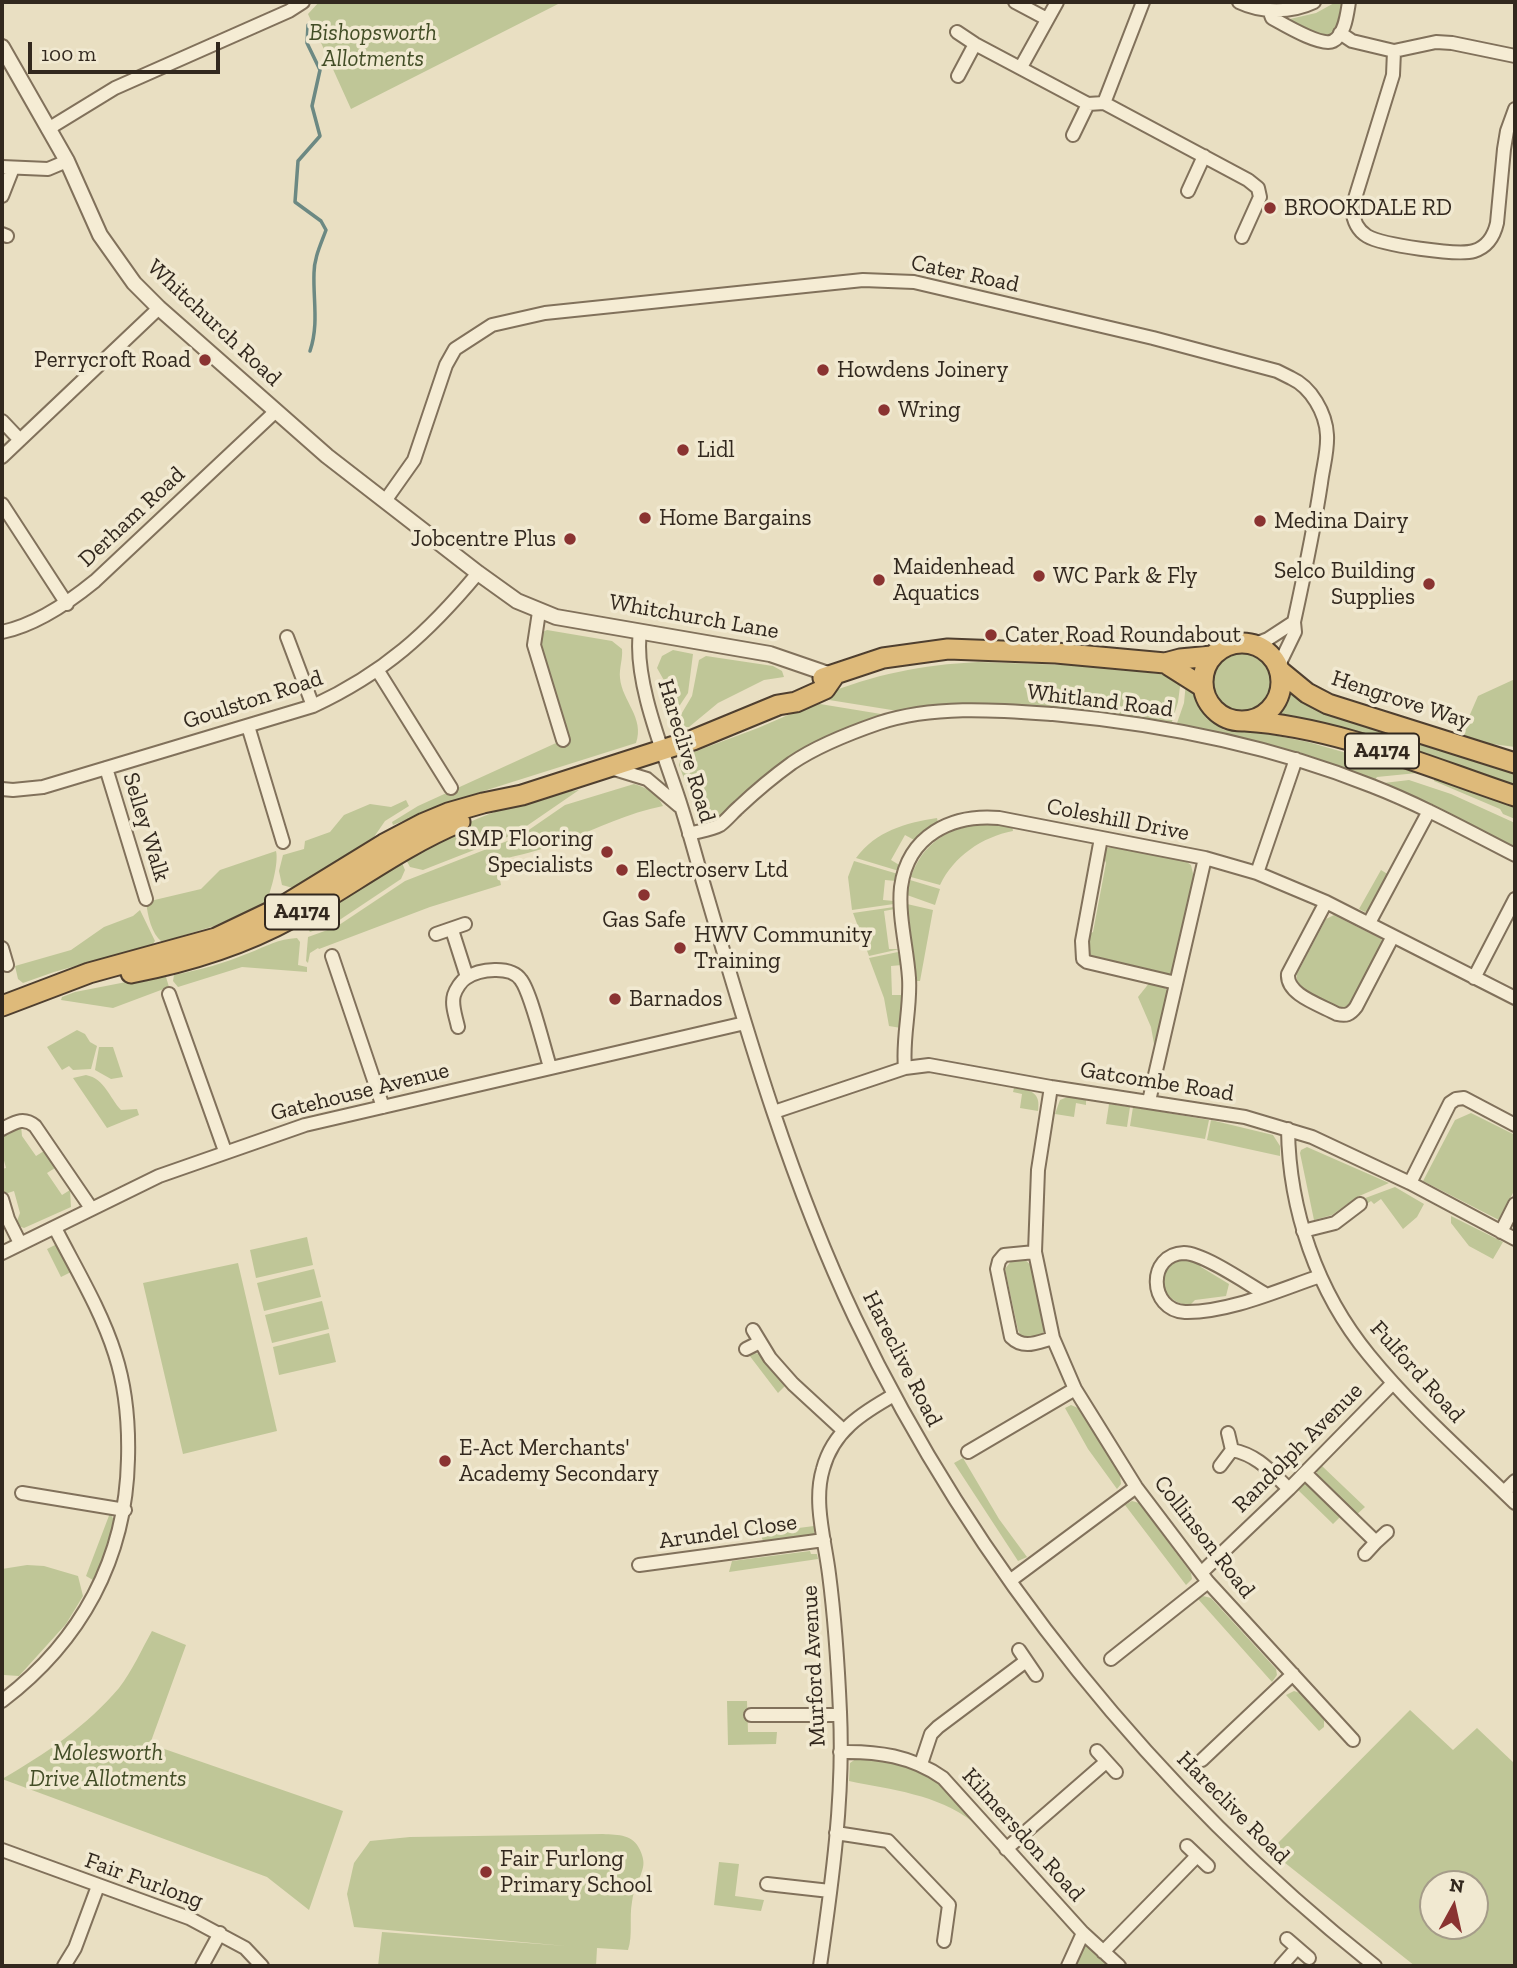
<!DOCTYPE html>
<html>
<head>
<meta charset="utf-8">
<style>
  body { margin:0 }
  #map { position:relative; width:1517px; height:1968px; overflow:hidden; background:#e9dfc2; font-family:"Zilla Slab",serif }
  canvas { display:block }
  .frame { position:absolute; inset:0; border:4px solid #32281e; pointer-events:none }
  .north { position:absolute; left:1419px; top:1870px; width:70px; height:70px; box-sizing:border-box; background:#f1e9d1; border:2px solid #a59c89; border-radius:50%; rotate:8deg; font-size:19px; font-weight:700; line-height:28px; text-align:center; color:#32281e }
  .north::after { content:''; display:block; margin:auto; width:24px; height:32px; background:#8a3331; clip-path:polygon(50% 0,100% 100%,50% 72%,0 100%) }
  .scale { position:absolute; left:28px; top:42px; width:192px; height:32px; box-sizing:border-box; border:4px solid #32281e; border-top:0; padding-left:9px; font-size:21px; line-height:24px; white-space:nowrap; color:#32281e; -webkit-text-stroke:5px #f1e9d1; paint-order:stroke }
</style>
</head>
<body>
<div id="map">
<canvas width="1517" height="1968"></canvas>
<div class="frame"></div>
<div class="north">N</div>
<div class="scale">100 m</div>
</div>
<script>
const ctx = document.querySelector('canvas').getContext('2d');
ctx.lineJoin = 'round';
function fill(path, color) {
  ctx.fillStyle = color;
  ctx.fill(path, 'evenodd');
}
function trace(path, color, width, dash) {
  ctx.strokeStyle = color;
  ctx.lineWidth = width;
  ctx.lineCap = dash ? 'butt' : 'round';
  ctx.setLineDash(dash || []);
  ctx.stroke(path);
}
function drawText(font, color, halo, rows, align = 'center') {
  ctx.font = font + ' "Zilla Slab",serif';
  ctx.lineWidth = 7;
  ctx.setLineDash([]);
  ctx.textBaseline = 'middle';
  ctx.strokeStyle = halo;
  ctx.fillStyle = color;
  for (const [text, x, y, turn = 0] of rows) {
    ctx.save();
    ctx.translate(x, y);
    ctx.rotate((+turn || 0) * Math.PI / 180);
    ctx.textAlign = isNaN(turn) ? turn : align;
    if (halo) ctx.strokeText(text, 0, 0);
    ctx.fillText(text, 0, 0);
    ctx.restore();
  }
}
fill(new Path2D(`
  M319,2H562L351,109L308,14Z
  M1336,2H1345L1337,32C1320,40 1306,30 1289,23L1290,19L1316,13Z
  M547,630L612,641L622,649C623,659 619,668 620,678C622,701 645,718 636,743L452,801L393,825L392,822L418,806L567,738L536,635Z
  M673,650L693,654L688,693L676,711L671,710L666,684L657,668L662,656Z
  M1210 682a31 31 0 1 1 62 0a31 31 0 1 1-62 0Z
  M706,656L773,666L782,671L784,677L764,680L718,703L689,727H676V723L692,696L699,660Z
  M978,662L1093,666L1168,675L1181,679L1178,702L1171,725L1124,716L899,713L898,711L823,699L821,696C875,674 921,665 978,662Z
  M1515,679V747L1447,738L1468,719L1478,696Z
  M1186,682L1194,689L1206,718L1224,730L1263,733L1308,742L1417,773L1377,777L1374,782L1176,726L1184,703Z
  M1289,682L1515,771V789L1273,717L1282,701Z
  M818,702L820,704L887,715L748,792L717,819H703L693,803L679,765L681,759L691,753L758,728Z
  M1434,778L1515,806V819L1503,814L1500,809L1434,781Z
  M1409,780L1451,794L1515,823V848L1383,786L1384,783Z
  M634,784C647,788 657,793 663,806C628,813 598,828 565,841C542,850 519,855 496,861L501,885L430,907L319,949L318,948L310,953L308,963L306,961L308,937L336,927L405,881L520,836L565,805Z
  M579,790L515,834L423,870L410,867L403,854C460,826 516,797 579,790Z
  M406,800L409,806L385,821L374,837L293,888L282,885L279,871L283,855L304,849L305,841L330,832L344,815L370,804L391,807Z
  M937,818L938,823L916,841L905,835L891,860L901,866L899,871L856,858C876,831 905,823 937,818Z
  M980,823L1012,826L1013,831C982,837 954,856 940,885L911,877C922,844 948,828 980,823Z
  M1113,847L1184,860L1191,865L1194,878L1174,969L1169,975L1158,976L1156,972L1093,960L1086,953L1087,935L1093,932L1106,863L1102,853L1107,848Z
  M276,851C279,862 271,893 265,904L214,926L162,942C151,933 148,916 146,902L201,889L220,870Z
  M399,856L405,870L401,879L335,923L310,932L300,917Z
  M854,861L898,874L896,881L885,880L883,900L894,901V904L852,910L848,877Z
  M1381,870L1389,875L1370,910L1365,912L1359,909Z
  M910,880L940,889L935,905L907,895Z
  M907,904L933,910L920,981H917Z
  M894,907L895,909L884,911L889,949H900L869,956L853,913Z
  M140,910L155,941L153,944L54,972L23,983L18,979L15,966L71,950L104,927L133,916Z
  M1334,915L1381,939L1384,945L1350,1010L1337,1009L1296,986L1297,974L1326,919Z
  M297,938L300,942L298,965L307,967V972L242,967L178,987L173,981L174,975C200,970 225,963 249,953C267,946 278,939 297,938Z
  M898,952L902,965L891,966L892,995H904L901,1028L889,1026L884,998L869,958Z
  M162,975L166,977L169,987L113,1008L61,1000L62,997L75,992Z
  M1150,982L1161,985L1167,990L1168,997L1158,1045L1154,1044L1151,1027L1138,997Z
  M77,1030L85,1034L90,1042L97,1046L91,1069L73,1070L69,1066L62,1070L47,1047Z
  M99,1047H113L123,1077L111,1079L95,1070Z
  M86,1075C105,1079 109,1097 121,1110L137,1109L139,1115L107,1128L73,1078Z
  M1014,1088C1031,1090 1041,1092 1038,1111L1020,1108L1022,1094L1013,1092Z
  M1070,1096L1086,1099V1105L1076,1103L1074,1117L1055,1114L1060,1100Z
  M1109,1104L1130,1107L1127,1127L1106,1124Z
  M1133,1107L1209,1120L1205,1139L1130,1126Z
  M1471,1113L1515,1135V1189L1499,1220L1423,1181L1455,1120Z
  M1211,1120L1273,1135L1280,1146V1156L1207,1140Z
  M21,1125L22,1136L36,1156L44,1151L55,1168L47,1173L62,1195L70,1190L71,1207L24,1228L19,1226L17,1221L20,1213L14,1191L5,1194L2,1185V1169L6,1168L2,1153V1133Z
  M1307,1147L1389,1183L1357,1197L1332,1215L1314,1220L1300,1153L1301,1150Z
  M1395,1187L1424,1204L1417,1217L1403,1229L1381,1199L1374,1204L1371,1201L1364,1206L1360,1200Z
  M1451,1216L1503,1242L1493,1259L1469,1246L1451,1223Z
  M307,1237L313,1265L256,1278L250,1250Z
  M57,1244L71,1272L61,1277L47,1249Z
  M1182,1257L1199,1261L1201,1267L1229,1284L1226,1296L1195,1300L1190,1305C1171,1305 1151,1284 1167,1265C1170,1262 1178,1259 1182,1257Z
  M1024,1259L1032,1266L1046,1328L1041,1336L1030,1338L1021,1336L1018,1330L1005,1269L1012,1260Z
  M238,1263L277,1431L183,1454L143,1283Z
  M314,1269L321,1297L264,1311L257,1283Z
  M322,1301L329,1329L272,1343L265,1315Z
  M329,1333L336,1362L279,1375L273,1347Z
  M754,1353L761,1354L786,1385L778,1393L749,1355Z
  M1071,1405L1078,1408L1120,1475L1121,1484L1117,1489L1088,1449L1065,1408Z
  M963,1458L999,1519L1027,1557L1018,1561L954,1463Z
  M1322,1466L1365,1507L1355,1516L1317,1476V1471Z
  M1304,1484H1308L1342,1515L1333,1524L1298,1490Z
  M1132,1501L1139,1503L1191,1573L1192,1579L1186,1585L1125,1505Z
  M110,1513L116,1524L96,1580H93L86,1576Z
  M814,1526V1534L809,1537L765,1546L760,1533Z
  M810,1551L811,1554H817L818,1559L729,1572L732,1561Z
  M27,1565L44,1566L78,1576L83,1596L66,1624L19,1676L4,1675L2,1672V1569Z
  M1203,1596L1211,1598L1276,1669L1277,1675L1272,1682L1198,1599Z
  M152,1631L186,1645L150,1744L343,1811L309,1910L267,1877L2,1779C44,1755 88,1725 119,1688C132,1671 142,1649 152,1631Z
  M1294,1691L1300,1693L1324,1719V1727L1319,1731L1286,1695Z
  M727,1701H747L748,1732H777L776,1744L728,1745Z
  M1410,1710L1453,1750L1477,1728L1515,1764V1966H1415L1270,1851ZM1475,1884V1926H1433V1884Z
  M860,1756C921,1761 935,1777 974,1821L973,1822C937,1794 892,1790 849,1781L850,1763Z
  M603,1834C619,1835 633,1834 640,1850C643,1857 645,1863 642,1871C638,1884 634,1887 632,1902C629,1918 633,1935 628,1950L597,1948L596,1966H378L382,1932L566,1946L354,1927L347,1894L354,1863L370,1841L410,1837Z
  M719,1862L739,1864L735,1896L764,1900L761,1911L714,1905Z
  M1083,1942L1110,1966H1074Z`), '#bfc697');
trace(new Path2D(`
  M308,25L307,43L320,70L312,106L320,136L298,161L295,202L321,221L326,230C321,244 314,258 314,273C313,300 319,324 310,351`), '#6c8983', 3.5);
const minor = new Path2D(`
  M1015,2L1047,19
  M1239,2C1262,13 1291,13 1314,2
  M1269,10L1272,18C1283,24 1321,47 1333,41C1345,35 1347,14 1349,2
  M957,32L975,44L1088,104L1104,103L1248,180L1258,188L1260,197L1242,237
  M1340,33L1352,41L1394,51L1436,42L1452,43L1515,56
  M1394,51L1393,75L1352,208C1353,220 1357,230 1367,236C1382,245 1458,256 1474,251C1487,247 1494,236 1497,223L1504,149L1507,131L1515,109
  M1021,67L1057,2
  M958,76L975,44
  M1104,103L1143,2
  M48,129L115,88L289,11L303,2
  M1073,135L1088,104
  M2,167L48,169L67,161
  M1188,191L1204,156
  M2,196L13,168
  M2,234L7,236
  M2,421L20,440
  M2,457L159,308
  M385,501L414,460L446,365L455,349L492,325L545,313L863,280L914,282L1153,338L1277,371L1291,378C1311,387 1326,413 1327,435C1328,451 1323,467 1321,483C1314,530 1304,576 1294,622L1295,632L1278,667
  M2,504L67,604
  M539,612L534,645L563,740
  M2,632C36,625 68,603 95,581L276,411
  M640,632C633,682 666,758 681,806C689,831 696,857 703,882C746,1029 789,1179 855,1318C975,1569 1157,1793 1375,1966
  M287,637L313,706
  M1252,645L1268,639L1294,622
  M378,671L451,788
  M248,726L283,842
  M106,768L146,899
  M611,768L647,779L679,806
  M2,789L13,790L43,787L313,706C384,673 428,633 478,573
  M689,834C699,831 711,830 720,825C727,820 733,812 739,807C756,791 774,776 792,763C817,746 850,733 879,723C934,705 996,710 1053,714C1162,724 1270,745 1372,786C1421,805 1468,831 1515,855
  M1101,838L1082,941L1083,959L1087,962L1176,983
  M1257,873L1296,759
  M1326,902L1288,974C1286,995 1321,1005 1337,1014C1346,1016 1350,1015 1356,1007L1393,936
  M1369,923L1429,811
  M452,930L467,977
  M436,934L465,924
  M2,948L7,965
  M332,956L383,1107
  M1474,978L1515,899
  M169,994L225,1151
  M458,1027C456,1017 451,1005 454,995C456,989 461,981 466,978C479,969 511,965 521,980C531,993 544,1048 550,1067
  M905,1068C902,1038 911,1008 909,978C907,948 898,916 901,887C908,835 952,814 999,818L1205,858L1257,873L1326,902L1515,998
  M1051,1087L1038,1170L1035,1252L1053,1338L1075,1389L1136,1487L1208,1582L1353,1740
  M1149,1101L1205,858
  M774,1112L905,1068L929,1065L1051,1087L1245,1117L1312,1137L1410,1183L1515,1239
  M2,1129C14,1123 23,1116 35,1126L91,1208
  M1288,1129C1289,1210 1317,1292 1369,1355C1413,1409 1466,1455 1515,1503
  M1410,1183L1450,1103L1456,1099L1464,1098L1515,1125
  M2,1199L8,1219L20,1243
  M1303,1231L1335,1223L1360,1204
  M1501,1232L1515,1204
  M1035,1252L1004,1255L999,1261L997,1269L1011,1337C1024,1350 1038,1342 1053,1338
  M2,1253L159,1176L305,1125L745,1023
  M1265,1294C1248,1284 1203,1253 1184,1253C1147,1254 1148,1310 1185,1312C1228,1313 1279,1290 1320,1276
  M753,1330L770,1358L793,1384L843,1430
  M746,1349L760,1342
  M1228,1433L1232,1450C1258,1455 1271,1472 1289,1489
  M968,1452L1075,1389
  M1220,1466L1232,1450
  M1305,1473L1376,1542L1387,1532
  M1504,1492L1515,1481
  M22,1493L125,1510
  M1365,1554L1376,1542
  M639,1565L824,1540
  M1202,1572L1289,1489L1393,1383
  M1011,1580L1136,1487
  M1019,1650L1036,1675
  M1111,1659L1208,1582
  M2,1701C81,1641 126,1559 128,1459C129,1423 126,1388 115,1354C101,1310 76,1269 55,1228
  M751,1715H840
  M1097,1751L1116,1772
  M840,1752C877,1751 912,1756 943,1778L1083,1933L1119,1966
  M1202,1760L1293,1674
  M921,1764L931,1734L938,1727L1026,1661
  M836,1833L888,1841L949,1905L944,1941
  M1187,1846L1208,1866
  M1006,1849L1106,1762
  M2,1850L189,1918L245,1948L262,1966
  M767,1884L830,1891
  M1287,1939L1309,1958
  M1103,1952L1197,1856
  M64,1966L75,1948L98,1886
  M202,1966L220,1933
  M820,1966C832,1883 844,1797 840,1712C838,1666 835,1620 829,1574C825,1541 813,1502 823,1469C833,1431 862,1413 894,1395
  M1068,1966L1083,1933
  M1281,1966L1297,1948`);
const tertiary = new Path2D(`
  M2,47L67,161L100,235L134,283L159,308L327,456L478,573L517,601L556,617L770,654L834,676`);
const trunk = new Path2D(`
  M1203 682a39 39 0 1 1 78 0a39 39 0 1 1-78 0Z
  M1165,663L1203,687
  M1279,670L1307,693L1328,704L1515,763
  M823,678L883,658L948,649L1056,653L1165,663L1180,659L1212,656
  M1245,721C1337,727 1428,767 1515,796
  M131,973C188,962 241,946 292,918C349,887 400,847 460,822
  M2,1006L89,973L216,938L283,906L384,844L424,823L448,813L483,803L522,795L693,740L778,705L796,702L825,689L834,676`);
trace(minor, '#81715b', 16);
trace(tertiary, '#81715b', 18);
trace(trunk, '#4f3f2f', 23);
trace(minor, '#f5ecd4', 12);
trace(tertiary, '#f5ecd4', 14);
trace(trunk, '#deba7a', 19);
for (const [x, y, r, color] of [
  [1270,208,7,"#8a3331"],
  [205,360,7,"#8a3331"],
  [823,370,7,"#8a3331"],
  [884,410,7,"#8a3331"],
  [683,450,7,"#8a3331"],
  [645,518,7,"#8a3331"],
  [1260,521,7,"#8a3331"],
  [570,539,7,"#8a3331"],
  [1039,576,7,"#8a3331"],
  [879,580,7,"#8a3331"],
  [1429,584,7,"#8a3331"],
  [991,635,7,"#8a3331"],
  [607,852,7,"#8a3331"],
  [622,870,7,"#8a3331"],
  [644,895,7,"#8a3331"],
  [680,948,7,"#8a3331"],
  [615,999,7,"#8a3331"],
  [445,1461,7,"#8a3331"],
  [486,1872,7,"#8a3331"]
]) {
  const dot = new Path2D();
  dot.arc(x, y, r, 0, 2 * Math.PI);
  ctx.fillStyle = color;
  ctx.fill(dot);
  trace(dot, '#f1e9d1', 2.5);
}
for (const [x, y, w] of [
  [1382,751,74],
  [302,912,74]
]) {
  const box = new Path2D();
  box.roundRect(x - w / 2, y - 17.5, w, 35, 5);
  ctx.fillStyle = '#f1e9d1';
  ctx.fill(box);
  trace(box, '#32281e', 2);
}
drawText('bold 21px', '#32281e', null, [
  ["A4174",1382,751],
  ["A4174",302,912]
]);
drawText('italic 23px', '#424d26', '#f1e9d1', [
  ["Bishopsworth",373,33],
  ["Allotments",373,59],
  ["Molesworth",108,1753],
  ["Drive Allotments",108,1779]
]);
drawText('23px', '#32281e', '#f1e9d1', [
  ["BROOKDALE RD",1284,208],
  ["Perrycroft Road",191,360,"right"],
  ["Howdens Joinery",837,370],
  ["Wring",898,410],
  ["Lidl",697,450],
  ["Home Bargains",659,518],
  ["Medina Dairy",1274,521],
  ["Jobcentre Plus",556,539,"right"],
  ["Maidenhead",893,567],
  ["Aquatics",893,593],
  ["Selco Building",1415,571,"right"],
  ["Supplies",1415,597,"right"],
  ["WC Park & Fly",1053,576],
  ["Cater Road Roundabout",1005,635],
  ["SMP Flooring",593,839,"right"],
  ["Specialists",593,865,"right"],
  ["Electroserv Ltd",636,870],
  ["Gas Safe",644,920,"center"],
  ["HWV Community",694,935],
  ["Training",694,961],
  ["Barnados",629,999],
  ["E-Act Merchants'",459,1448],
  ["Academy Secondary",459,1474],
  ["Fair Furlong",500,1859],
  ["Primary School",500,1885]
], 'left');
drawText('23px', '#32281e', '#f1e9d1', [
  ["Cater Road",965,274,12],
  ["Whitchurch Road",214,323,43],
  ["Derham Road",132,517,-43],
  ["Whitchurch Lane",694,617,10],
  ["Goulston Road",253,700,-18],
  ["Hengrove Way",1401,700,18],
  ["Whitland Road",1100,701,7],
  ["Hareclive Road",686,751,73],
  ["Coleshill Drive",1118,820,11],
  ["Selley Walk",146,827,73],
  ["Gatcombe Road",1157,1082,9],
  ["Gatehouse Avenue",360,1092,-14],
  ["Hareclive Road",902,1359,63],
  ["Fulford Road",1417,1372,48],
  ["Randolph Avenue",1298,1448,-45],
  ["Arundel Close",728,1532,-8],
  ["Collinson Road",1204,1537,52],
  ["Murford Avenue",814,1666,-93],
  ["Hareclive Road",1233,1808,45],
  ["Kilmersdon Road",1023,1835,48],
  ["Fair Furlong",144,1881,20]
]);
</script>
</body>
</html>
